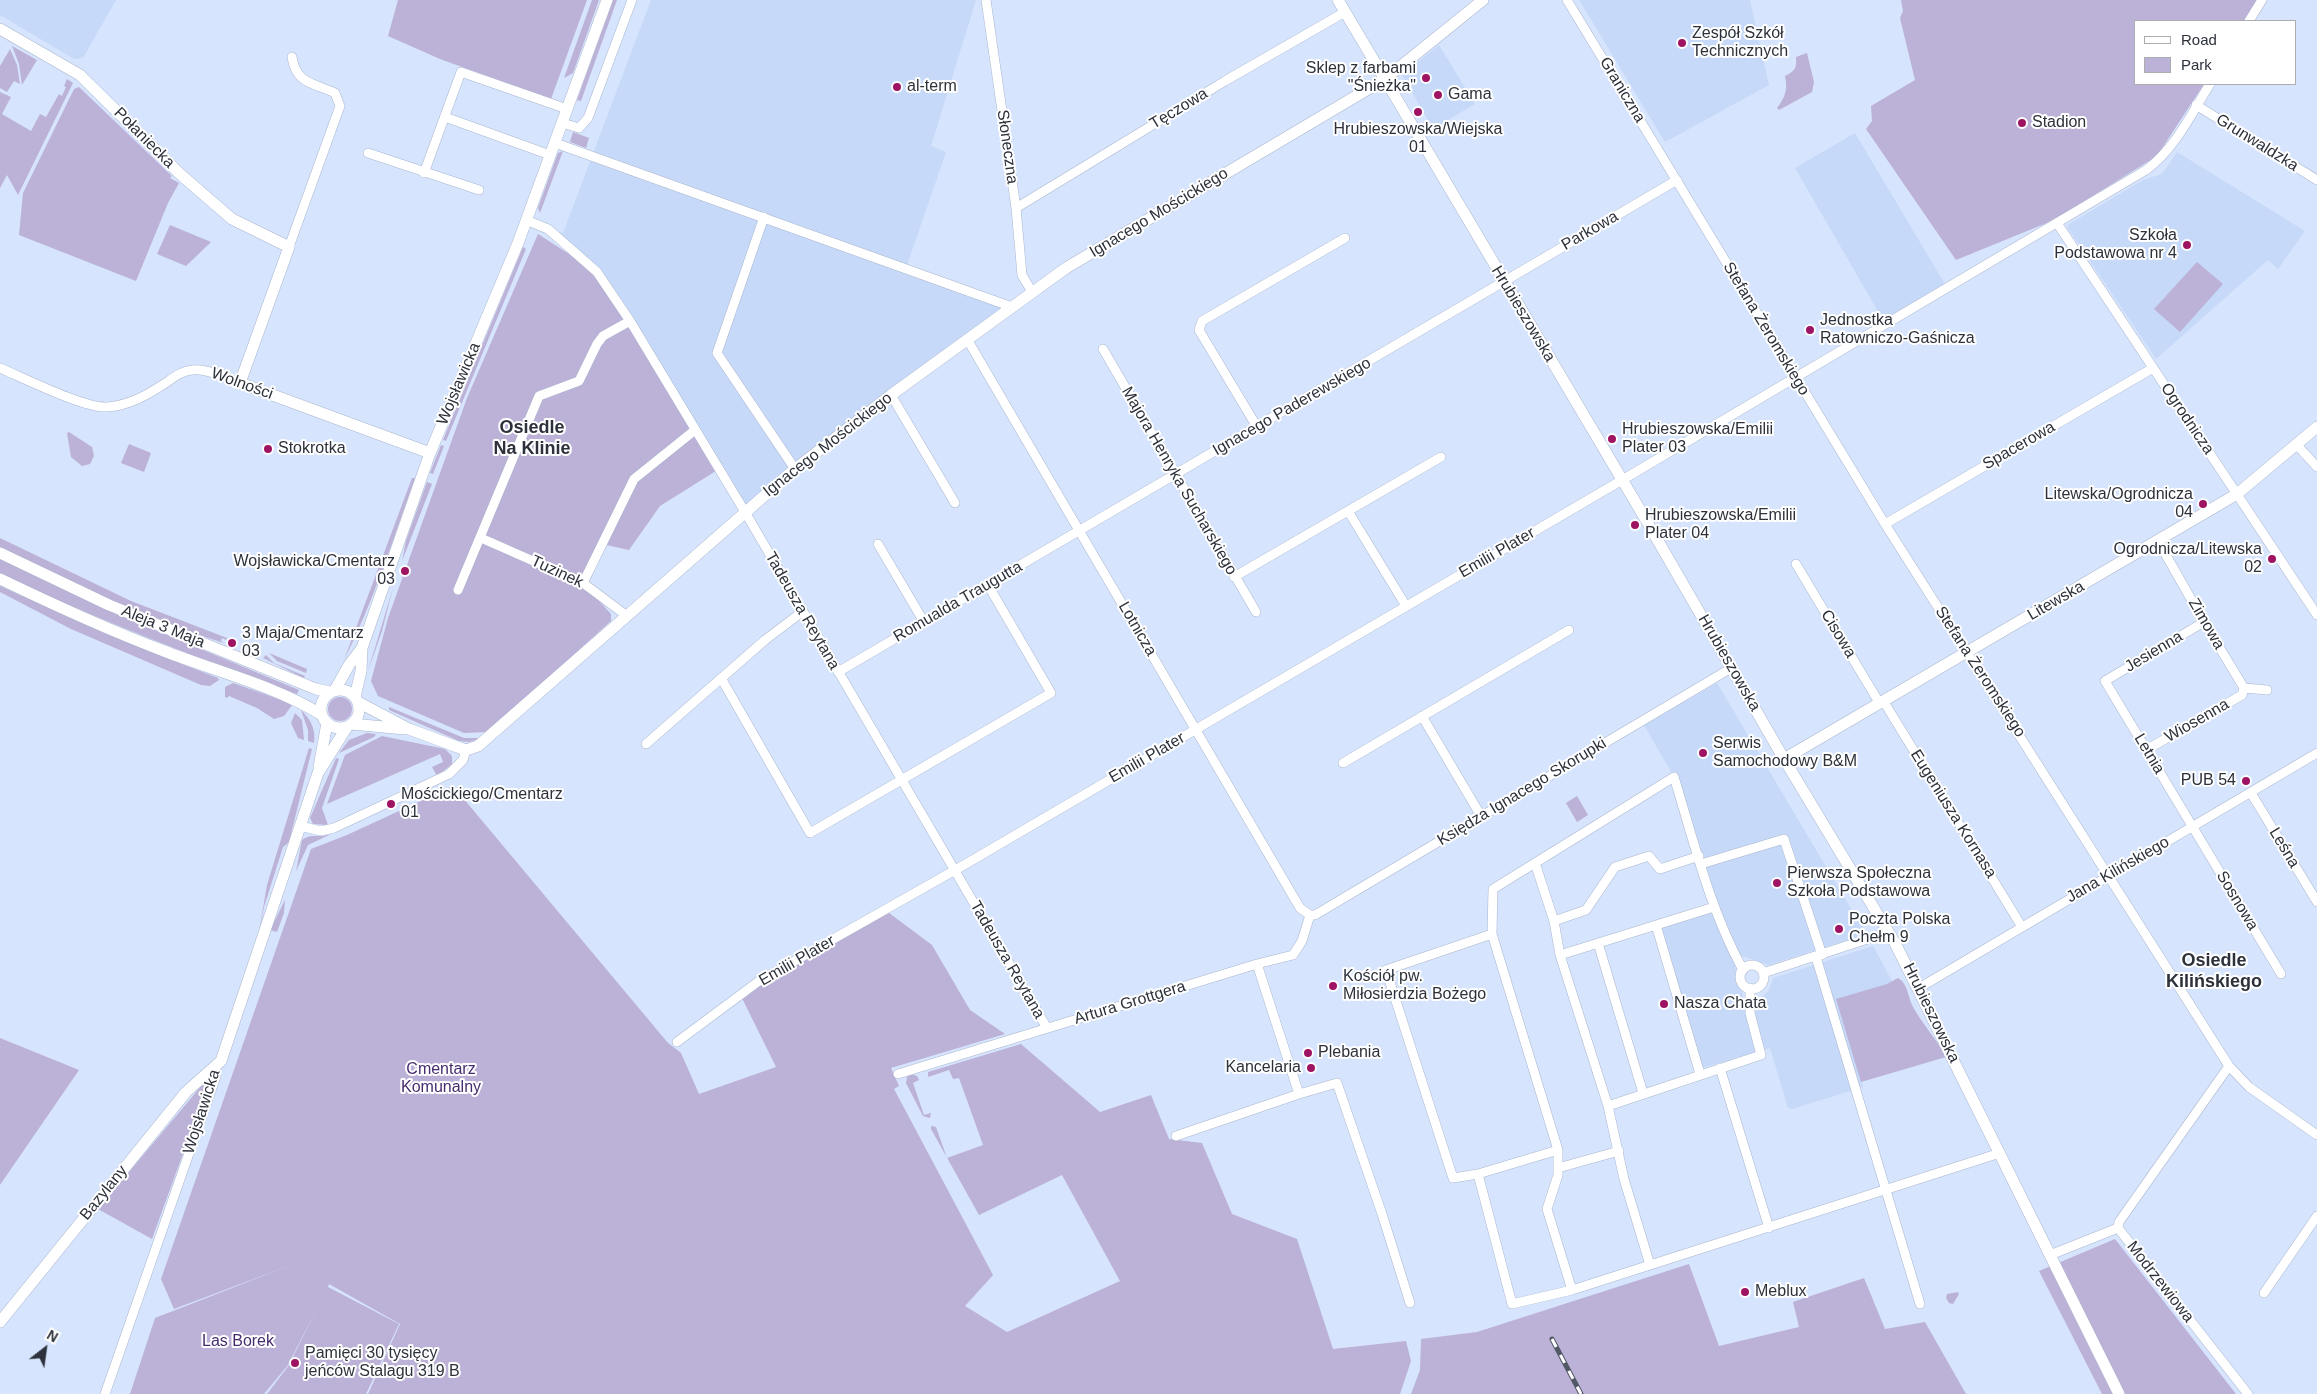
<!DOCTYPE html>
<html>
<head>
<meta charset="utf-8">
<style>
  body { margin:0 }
  #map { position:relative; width:2317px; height:1394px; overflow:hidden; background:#d6e4fd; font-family:Helvetica,sans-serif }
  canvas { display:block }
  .legend { position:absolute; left:2134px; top:20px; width:162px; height:65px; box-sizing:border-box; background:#fff; border:1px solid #abadb1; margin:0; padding:6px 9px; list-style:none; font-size:15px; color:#2c313b }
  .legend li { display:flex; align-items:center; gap:10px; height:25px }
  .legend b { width:25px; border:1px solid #abadb1 }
  .north { position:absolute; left:20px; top:1324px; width:50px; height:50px; -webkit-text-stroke:4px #fff; paint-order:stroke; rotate:30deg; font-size:14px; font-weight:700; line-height:20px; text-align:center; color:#2c313b }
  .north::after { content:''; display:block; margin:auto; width:18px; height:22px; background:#2c313b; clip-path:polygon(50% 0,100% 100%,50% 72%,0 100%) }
</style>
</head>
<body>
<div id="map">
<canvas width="2317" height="1394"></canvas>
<ul class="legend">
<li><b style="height:6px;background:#fff"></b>Road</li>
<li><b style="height:14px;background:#bcb1d6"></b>Park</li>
</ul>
<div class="north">N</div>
</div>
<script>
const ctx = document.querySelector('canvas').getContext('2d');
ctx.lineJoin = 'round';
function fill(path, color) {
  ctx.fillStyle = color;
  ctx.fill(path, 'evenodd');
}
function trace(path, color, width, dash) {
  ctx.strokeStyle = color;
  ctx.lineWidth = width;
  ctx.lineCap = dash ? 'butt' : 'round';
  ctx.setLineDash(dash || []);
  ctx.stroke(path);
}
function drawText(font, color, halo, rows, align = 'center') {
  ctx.font = font + ' Helvetica,sans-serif';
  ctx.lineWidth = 4;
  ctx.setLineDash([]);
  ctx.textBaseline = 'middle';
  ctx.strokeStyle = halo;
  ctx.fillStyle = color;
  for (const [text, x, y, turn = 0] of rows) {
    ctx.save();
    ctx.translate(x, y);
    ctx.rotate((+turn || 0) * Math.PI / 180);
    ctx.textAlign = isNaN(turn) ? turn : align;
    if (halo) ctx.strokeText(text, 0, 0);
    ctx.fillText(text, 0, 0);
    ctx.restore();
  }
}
fill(new Path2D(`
  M0,0H116L83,58L74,59L0,15Z
  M651,0H976L931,146L946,152L906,268L1012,307L745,512L630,321L548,229L563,233Z
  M1579,0H1750L1769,85L1665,142Z
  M1439,45L1475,104L1433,129L1402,75Z
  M1855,133L1945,284L1883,320L1795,168Z
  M2177,152L2305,231L2278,269L2268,260L2156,359L2067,227L2069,224L2143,180L2162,174Z
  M1717,683L1866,934L1769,965L1743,956L1735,967L1744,998L1756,1000L1760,999L1769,990L1773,978L1873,946L1905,1005L1862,1082L1863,1087L1792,1109L1788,1108L1770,1048L1702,1068L1659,925L1716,908L1678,784L1644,725Z`), '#c7d9f8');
fill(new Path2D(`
  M398,0H587L551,99L440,59L388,36Z
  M592,0H599L573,73L564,78Z
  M613,0H617L581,101L577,100Z
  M1901,0H2257L2244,21H2136V84H2204L2157,156L2054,220L1956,260L1866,129L1872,121L1871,106L1915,80L1900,18L1903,11Z
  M12,46L37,60L22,85L19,64Z
  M10,49L17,65L20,84L14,81L7,92L0,88V66Z
  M1807,53L1814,82L1812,92L1779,110L1777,108C1785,98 1788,89 1785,76C1795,71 1797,68 1796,57Z
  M67,79L73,83L71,87L18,195L7,175L0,188V92L11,97L2,114L31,131L40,114L46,117L59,94L62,96L66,87L64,86Z
  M79,87L172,176L170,178L179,183L168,203L136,281L19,235L23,193L74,89Z
  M573,132L589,138L586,148L570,142Z
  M563,151L540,213L538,208L558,153Z
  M170,225L211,242L186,266L157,254Z
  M538,234L597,272L719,469L660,506L629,550L602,544L583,583L611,614V621L488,732L464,733L378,696L371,681L388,618L444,462L467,398Z
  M523,247L526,249L446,441L443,440Z
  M2197,262L2223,284L2180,332L2154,309Z
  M69,432L92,447L94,456L90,464L82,466L71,457L67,433Z
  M129,444L151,453L144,472L121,463Z
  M441,445L444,446L433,474L430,473Z
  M412,478H415C393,539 373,603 344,660Z
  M427,482L432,484L402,561L406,541Z
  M0,538L131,601L227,638L226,640L222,638L221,641L224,643L199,635L108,599L0,547Z
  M0,558L143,625L299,690L297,694C196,658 98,619 0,575Z
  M0,586L104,633L218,678L219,680L210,686L201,685L71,629L0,592Z
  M393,588L382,631L368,671Z
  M269,653L307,669L306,673L277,661Z
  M266,655L274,663L305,676L304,678L263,658Z
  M233,683L293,704L284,716L274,719L257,708L229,696L227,698L225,697V687Z
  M328 709a12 12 0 1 1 24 0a12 12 0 1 1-24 0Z
  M389,707L464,738H482L469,742L459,741L389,710Z
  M301,710C311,719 316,730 314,743L308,741V730Z
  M295,713L302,720L304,740L298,738L291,723Z
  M367,733L376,734L374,737L339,753L349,740Z
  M382,736L445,749L452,756V764L437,776L432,767L443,762L440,754L327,804L345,755Z
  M309,748L312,749L289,842L283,847L264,907L257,943L267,885Z
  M336,758L339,759L322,808L328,825L313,824L310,818Z
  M453,786L668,1043L681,1053L699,1094L776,1067L740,994L885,910L932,945L970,1010L1005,1034L891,1068L899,1086L894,1089L993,1275L965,1306L1007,1332L1120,1281L1062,1175L979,1215L931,1129V1126L936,1127L947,1158L983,1145L959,1078L953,1079L949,1070L928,1077V1072L1021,1044L1100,1112L1151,1095L1169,1139L1202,1143L1232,1214L1297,1239L1333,1349L1406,1341L1411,1361L1400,1394H368L400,1324L329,1284L328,1287L399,1324L366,1394H267L289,1365L316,1310L288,1365L264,1394H130L155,1318L291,1265L174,1309L161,1279L311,849L347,835Z
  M1577,796L1588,815L1577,822L1566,803Z
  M331,834L308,845L296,871L302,840C310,833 321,838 331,834Z
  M285,900L284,913L277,932L270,930Z
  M1898,978C1907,982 1908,996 1912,1005C1922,1024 1936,1038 1946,1057L1861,1082L1836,999L1887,984Z
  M0,1038L79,1070L0,1185Z
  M911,1074L917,1076L919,1080L913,1083L924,1115L931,1113L930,1118L923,1116L906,1083L907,1077Z
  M202,1085L206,1087V1090L152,1239L98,1209Z
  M2115,1239L2236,1394H2102L2039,1271Z
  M1689,1264L1719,1346L1799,1327L1793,1302L1864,1278L1885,1329L1925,1322L1966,1394H1411L1420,1370L1421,1339L1477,1332Z
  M1958,1292L1959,1294L1953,1304L1949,1303L1946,1298L1947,1294Z`), '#bcb1d6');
const street = new Path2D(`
  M986,0L1016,208L1022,275L1032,292
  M1567,0L1885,524L2229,1066L2249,1087L2317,1135
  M2249,21L2262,0
  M2196,105L2317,180
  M445,117L550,155
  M562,123L579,128L588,118L632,0
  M555,143L1012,307
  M368,153L479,190
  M424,173L461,72L567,109
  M1016,208L1225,81L1345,12
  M764,217L717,353L795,469
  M526,220L548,229L597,272L630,321L745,512L1047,1028
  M2057,223L2317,615
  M289,247L340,106L335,93C314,83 296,84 292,57
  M967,339L1300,908L1310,915
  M1103,349L1256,612
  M0,368C24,378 85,409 108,407C130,405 147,395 164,384C173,378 181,371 192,370C207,368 225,378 240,383
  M891,395L955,503
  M1257,427L1199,330L1202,321L1345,238
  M2296,444L2317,467
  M1348,511L1406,606
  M1885,524L2153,368
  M481,538L583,583L627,616
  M2158,541L2204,622L2244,688L2267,690
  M878,544L924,622
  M1796,564L1880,704
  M1234,577L1441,457
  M583,583L634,479L695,430
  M458,590L539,396L579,381L597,344L603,336L630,321
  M2204,622L2105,681L2281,974
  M838,672L1677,180
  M721,678L810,833L1051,693L988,585
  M1884,702L2022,927
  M1422,716L1481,816
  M646,744L765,640L802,612
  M2146,750L2242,695L2244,688
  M1343,763L1569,630
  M2251,793L2317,902
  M300,826L321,831L334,828L449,774L463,760L466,750
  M1535,863L1554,921L1560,955L1608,1106L1624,1179L1650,1265
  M1701,864L1784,839L1822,955
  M1310,915H1315L1733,667
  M1554,921L1586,910L1615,867L1649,856L1660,869L1699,856
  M1656,925L1700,1074
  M1492,934L1493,889L1674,777C1694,842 1710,910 1743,970
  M1598,943L1643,1093
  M1560,955L1714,907
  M1816,957L1920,1304
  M1257,964L1299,1094L1337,1083L1382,1214L1410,1303
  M1740 977a12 12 0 1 1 24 0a12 12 0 1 1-24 0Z
  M1763,973L1889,932
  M1919,988L2317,753
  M677,1042L759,981L964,865L1634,473L2146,170C2175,149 2191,114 2210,84
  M1720,1068L1769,1228
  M898,1074L1257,964L1293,955L1302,941L1310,915
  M1608,1106L1761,1055L1750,1013V988
  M1176,1136L1299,1094
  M1558,1150L1478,1174L1453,1178L1386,970L1492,934L1558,1150V1175L1547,1209L1572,1290
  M1558,1168L1619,1151
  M1478,1174L1512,1304L1572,1290L2000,1153
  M2118,1228L2119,1222L2229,1066
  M2050,1255L2118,1228L2248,1394
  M2264,1293L2317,1216
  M105,1394L216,1076L213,1069`);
const secondary = new Path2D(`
  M1338,0L1646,520L1784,759L1895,943L2119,1394
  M0,29L80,75L180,174L232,219L289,247L240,383L430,453
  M0,553L109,605L316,689L330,692
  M0,579C54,605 108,630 164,651C215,671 276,686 322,715
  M321 709a19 19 0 1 1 38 0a19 19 0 1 1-38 0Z
  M335,690L349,665L362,648
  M355,697L361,671L362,648L430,453L518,243L607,0
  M358,702L409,729L452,745L466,750L478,746L795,469L891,395L1066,268L1385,79L1483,0
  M352,724L405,729
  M1784,759L2237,494L2317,427
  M319,767L327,723
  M0,1322L186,1092L221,1061L318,773L347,727`);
trace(street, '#a9b6cf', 10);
trace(secondary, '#a9b6cf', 12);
trace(street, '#fff', 9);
trace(secondary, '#fff', 11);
const rail = new Path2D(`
  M1552,1339L1581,1394`);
trace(rail, '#515866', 5);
trace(rail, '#fff', 3, [9]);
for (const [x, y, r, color] of [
  [1682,43,5,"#9e1462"],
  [1426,78,5,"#9e1462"],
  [897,87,5,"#9e1462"],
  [1438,95,5,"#9e1462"],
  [1418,112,5,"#9e1462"],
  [2022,123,5,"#9e1462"],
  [2187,245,5,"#9e1462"],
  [1810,330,5,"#9e1462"],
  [1612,439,5,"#9e1462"],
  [268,449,5,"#9e1462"],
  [2203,504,5,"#9e1462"],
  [1635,525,5,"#9e1462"],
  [2272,559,5,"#9e1462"],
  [405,571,5,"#9e1462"],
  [232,643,5,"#9e1462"],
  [1703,753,5,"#9e1462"],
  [2246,781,5,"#9e1462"],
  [391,804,5,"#9e1462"],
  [1777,883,5,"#9e1462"],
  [1839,929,5,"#9e1462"],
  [1333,986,5,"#9e1462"],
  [1664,1004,5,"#9e1462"],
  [1308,1053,5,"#9e1462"],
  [1311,1068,5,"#9e1462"],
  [1745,1292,5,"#9e1462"],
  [295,1363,5,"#9e1462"]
]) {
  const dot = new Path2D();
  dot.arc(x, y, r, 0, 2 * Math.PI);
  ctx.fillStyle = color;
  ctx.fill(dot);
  trace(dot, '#fff', 2);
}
drawText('16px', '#2c313b', '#fff', [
  ["Zespół Szkół",1692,34],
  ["Technicznych",1692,52],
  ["Sklep z farbami",1416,69,"right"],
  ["\"Śnieżka\"",1416,87,"right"],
  ["al-term",907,87],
  ["Gama",1448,95],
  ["Stadion",2032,123],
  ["Hrubieszowska/Wiejska",1418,130,"center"],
  ["01",1418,148,"center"],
  ["Szkoła",2177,236,"right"],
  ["Podstawowa nr 4",2177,254,"right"],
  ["Jednostka",1820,321],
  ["Ratowniczo-Gaśnicza",1820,339],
  ["Hrubieszowska/Emilii",1622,430],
  ["Plater 03",1622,448],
  ["Stokrotka",278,449],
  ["Litewska/Ogrodnicza",2193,495,"right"],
  ["04",2193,513,"right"],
  ["Hrubieszowska/Emilii",1645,516],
  ["Plater 04",1645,534],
  ["Ogrodnicza/Litewska",2262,550,"right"],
  ["02",2262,568,"right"],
  ["Wojsławicka/Cmentarz",395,562,"right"],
  ["03",395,580,"right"],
  ["3 Maja/Cmentarz",242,634],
  ["03",242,652],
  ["Serwis",1713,744],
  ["Samochodowy B&M",1713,762],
  ["PUB 54",2236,781,"right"],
  ["Mościckiego/Cmentarz",401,795],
  ["01",401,813],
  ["Pierwsza Społeczna",1787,874],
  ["Szkoła Podstawowa",1787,892],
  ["Poczta Polska",1849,920],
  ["Chełm 9",1849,938],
  ["Kościół pw.",1343,977],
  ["Miłosierdzia Bożego",1343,995],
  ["Nasza Chata",1674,1004],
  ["Plebania",1318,1053],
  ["Kancelaria",1301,1068,"right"],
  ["Meblux",1755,1292],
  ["Pamięci 30 tysięcy",305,1354],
  ["jeńców Stalagu 319 B",305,1372]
], 'left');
drawText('16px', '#2c313b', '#fff', [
  ["Graniczna",1622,90,59],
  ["Tęczowa",1179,109,-31],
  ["Połaniecka",144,138,45],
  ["Grunwaldzka",2257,143,32],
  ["Słoneczna",1007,147,82],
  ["Ignacego Mościckiego",1159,213,-31],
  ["Parkowa",1590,231,-30],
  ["Hrubieszowska",1523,314,59],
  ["Stefana Żeromskiego",1766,329,59],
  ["Wolności",242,384,20],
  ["Wojsławicka",459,384,-67],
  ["Ignacego Paderewskiego",1292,407,-30],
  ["Ogrodnicza",2187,419,56],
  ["Ignacego Mościckiego",828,445,-38],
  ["Spacerowa",2019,446,-30],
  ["Majora Henryka Sucharskiego",1179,481,60],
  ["Emilii Plater",1497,553,-30],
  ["Tuzinek",557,572,25],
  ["Litewska",2056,601,-30],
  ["Romualda Traugutta",958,602,-30],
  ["Tadeusza Reytana",802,611,60],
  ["Zimowa",2206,624,60],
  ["Aleja 3 Maja",163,627,22],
  ["Lotnicza",1137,629,60],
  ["Cisowa",1838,634,59],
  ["Jesienna",2154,652,-31],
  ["Hrubieszowska",1729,663,60],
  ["Stefana Żeromskiego",1980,672,57],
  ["Wiosenna",2197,721,-30],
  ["Letnia",2149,754,59],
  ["Emilii Plater",1147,758,-30],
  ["Księdza Ignacego Skorupki",1522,792,-31],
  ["Eugeniusza Kornasa",1953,814,58],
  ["Leśna",2284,848,59],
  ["Jana Kilińskiego",2118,870,-30],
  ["Sosnowa",2237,901,59],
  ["Tadeusza Reytana",1007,960,60],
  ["Emilii Plater",797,961,-30],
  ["Artura Grottgera",1130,1003,-17],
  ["Hrubieszowska",1931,1013,64],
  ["Wojsławicka",202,1112,-72],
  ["Bazylany",104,1193,-51],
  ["Modrzewiowa",2160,1282,52]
]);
drawText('16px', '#462c6e', '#fff', [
  ["Cmentarz",441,1070],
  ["Komunalny",441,1088],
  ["Las Borek",238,1342]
]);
drawText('bold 18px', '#2c313b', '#fff', [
  ["Osiedle",532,428],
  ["Na Klinie",532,449],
  ["Osiedle",2214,961],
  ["Kilińskiego",2214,982]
]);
</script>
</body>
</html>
